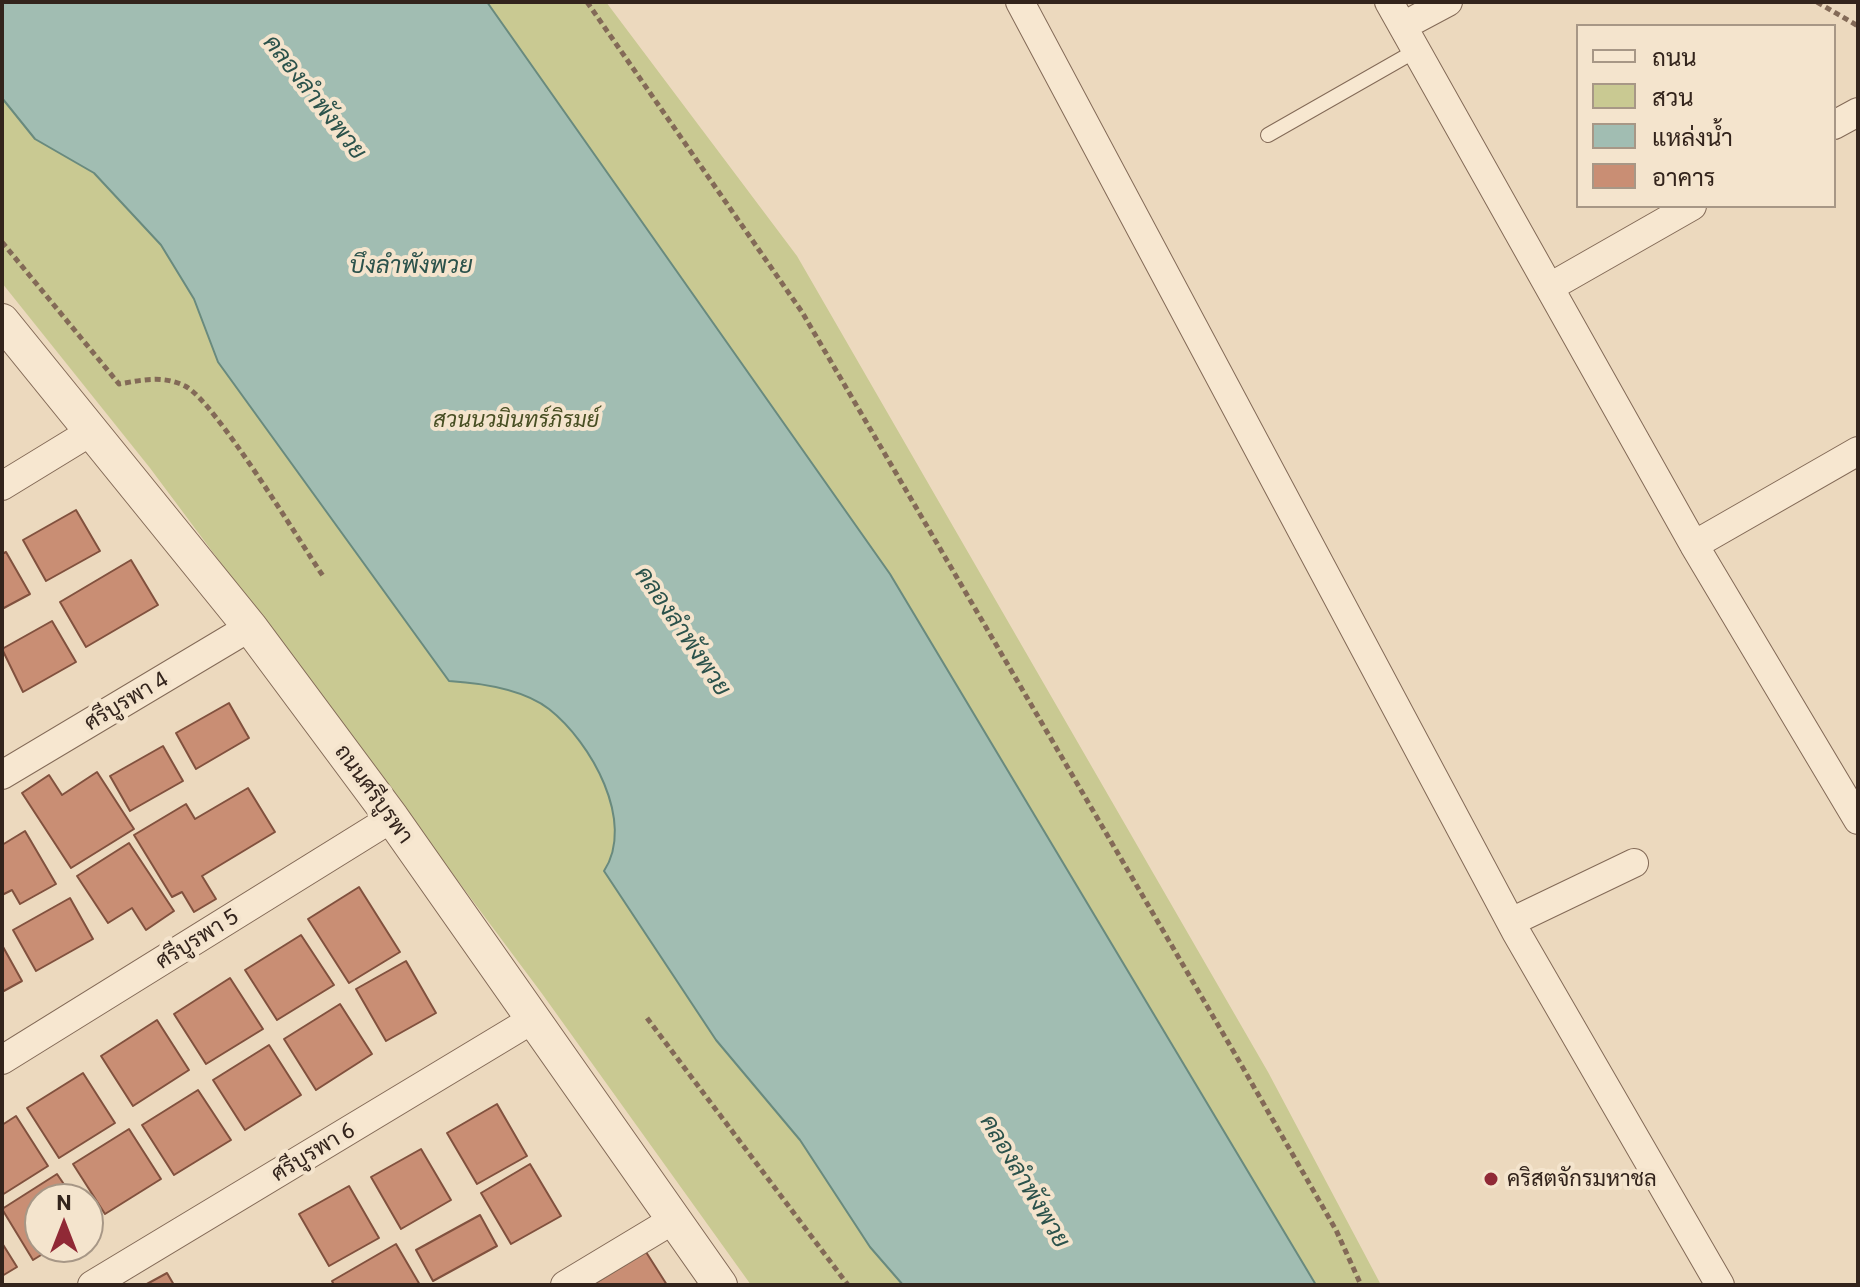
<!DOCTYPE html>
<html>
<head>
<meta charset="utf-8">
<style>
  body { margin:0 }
  #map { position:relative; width:1860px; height:1287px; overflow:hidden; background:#ecd9be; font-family:Georgia,Sarabun,serif }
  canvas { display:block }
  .frame { position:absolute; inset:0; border:4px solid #33241c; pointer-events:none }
  .legend { position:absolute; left:1576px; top:24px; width:260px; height:184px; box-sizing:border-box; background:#f4e4cd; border:2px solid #a79786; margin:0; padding:10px 14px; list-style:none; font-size:24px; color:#33241c }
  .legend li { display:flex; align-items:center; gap:16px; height:40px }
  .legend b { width:40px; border:2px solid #a79786 }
  .north { position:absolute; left:24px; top:1183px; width:80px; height:80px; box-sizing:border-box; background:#f4e4cd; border:2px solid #a79786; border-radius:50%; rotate:0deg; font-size:22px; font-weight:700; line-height:32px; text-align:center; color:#33241c }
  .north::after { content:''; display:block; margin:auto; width:28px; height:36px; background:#902936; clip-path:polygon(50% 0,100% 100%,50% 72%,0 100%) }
</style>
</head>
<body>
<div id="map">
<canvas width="1860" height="1287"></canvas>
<div class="frame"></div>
<ul class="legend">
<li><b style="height:10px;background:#f7e7d0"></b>ถนน</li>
<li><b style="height:22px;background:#c9c992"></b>สวน</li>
<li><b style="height:22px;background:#a1bdb2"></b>แหล่งน้ำ</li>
<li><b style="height:22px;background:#c98e74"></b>อาคาร</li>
</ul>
<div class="north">N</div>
</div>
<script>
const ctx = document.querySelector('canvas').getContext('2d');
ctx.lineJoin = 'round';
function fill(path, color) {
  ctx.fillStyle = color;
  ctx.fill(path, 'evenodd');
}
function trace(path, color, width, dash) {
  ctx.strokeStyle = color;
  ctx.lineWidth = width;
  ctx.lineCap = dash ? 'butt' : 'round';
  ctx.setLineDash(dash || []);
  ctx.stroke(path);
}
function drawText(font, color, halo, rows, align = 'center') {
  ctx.font = font + ' Georgia,Sarabun,serif';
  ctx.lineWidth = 8;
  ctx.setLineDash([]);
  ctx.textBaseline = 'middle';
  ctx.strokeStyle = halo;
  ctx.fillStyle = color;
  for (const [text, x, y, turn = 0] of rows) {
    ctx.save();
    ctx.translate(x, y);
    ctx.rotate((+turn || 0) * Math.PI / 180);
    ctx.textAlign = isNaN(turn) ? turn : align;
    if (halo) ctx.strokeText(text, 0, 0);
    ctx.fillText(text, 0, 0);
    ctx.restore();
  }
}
fill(new Path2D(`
  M2,2H606L797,256L1268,1072L1381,1285H751L543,995L150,468L2,283Z`), '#c9c992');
const water = new Path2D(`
  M2,2H487L890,574L1316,1285H903L870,1247L800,1140L716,1040L604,871C636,822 591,742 549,709C523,689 481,683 449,681L218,362L194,299L161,245L94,173L35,139L2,98Z`);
fill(water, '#a1bdb2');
trace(water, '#698a7e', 2);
const building = new Path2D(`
  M76,510L100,551L46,581L23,540Z
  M6,552L30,594L2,609V554Z
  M131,560L158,605L86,647L60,602Z
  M52,621L76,662L23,692L2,649Z
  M229,703L249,738L196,769L176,733Z
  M163,746L183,781L130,811L110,776Z
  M97,772L134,829L71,868L22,793L49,775L62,795Z
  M248,788L275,832L202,876L216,899L194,912L182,892L172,897L134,835L186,804L195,819Z
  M25,831L56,884L20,904L12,890L2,895V845Z
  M129,843L174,911L146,930L132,908L108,923L77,876Z
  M359,887L400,952L349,983L308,919Z
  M70,898L93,939L36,971L13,930Z
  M301,935L334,985L277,1020L245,970Z
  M2,945L22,981L2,992Z
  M406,961L436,1013L386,1041L356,989Z
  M230,978L263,1029L206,1064L174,1014Z
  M340,1004L372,1054L316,1090L284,1039Z
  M157,1020L189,1070L133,1106L101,1056Z
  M269,1045L301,1095L245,1130L213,1080Z
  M83,1073L115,1123L59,1158L27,1108Z
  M198,1090L231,1140L174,1175L142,1125Z
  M497,1104L527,1156L477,1184L447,1133Z
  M16,1116L48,1166L2,1195V1125Z
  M129,1129L161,1179L105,1214L73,1164Z
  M421,1149L451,1200L401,1229L371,1177Z
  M530,1164L561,1216L511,1244L481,1193Z
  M57,1174L74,1199H40V1247H54L33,1260L2,1209Z
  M349,1186L379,1238L329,1266L299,1214Z
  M480,1215L497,1246L433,1281L416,1250Z
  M2,1243L17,1267L2,1276Z
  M396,1244L420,1285H334L332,1281Z
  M646,1252L667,1285H592Z
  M167,1273L174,1285H145Z`);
fill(building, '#c98e74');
trace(building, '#81513e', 2);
const service = new Path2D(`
  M1268,135L1417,50`);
const minor = new Path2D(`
  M1020,2L1516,932L1720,1285
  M1389,2L1694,545L1858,820
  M1403,26L1448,2
  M1834,125L1858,112
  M1550,287L1692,206
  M2,486L92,431
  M1694,545L1858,451
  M2,775L250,627
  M1511,922L1634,863
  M2,1060L392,818
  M92,1285L535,1018
  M565,1285L673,1220`);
const tertiary = new Path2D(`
  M2,321L250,627L392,818L720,1285`);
trace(service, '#836a57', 16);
trace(minor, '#836a57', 30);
trace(tertiary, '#836a57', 36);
trace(new Path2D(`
  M587,2L802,312L1235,1054L1336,1230L1361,1285
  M1817,2L1858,26
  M2,242L119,384C142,380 163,375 185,386C214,400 300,542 323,576
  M647,1018L848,1285`), '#836a57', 5, [6, 4]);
trace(service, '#f7e7d0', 14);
trace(minor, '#f7e7d0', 28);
trace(tertiary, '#f7e7d0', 34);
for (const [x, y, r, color] of [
  [1491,1179,8,"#902936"]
]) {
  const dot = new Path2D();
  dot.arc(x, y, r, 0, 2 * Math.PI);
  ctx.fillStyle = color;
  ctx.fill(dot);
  trace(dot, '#f4e4cd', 3);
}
drawText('italic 22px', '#484f23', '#f4e4cd', [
  ["สวนนวมินทร์ภิรมย์",516,420]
]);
drawText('22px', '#33241c', '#f4e4cd', [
  ["ศรีบูรพา 4",126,701,-31],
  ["ถนนศรีบูรพา",374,794,54],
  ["ศรีบูรพา 5",197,939,-32],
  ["ศรีบูรพา 6",313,1152,-31]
]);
drawText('22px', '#33241c', '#f4e4cd', [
  ["คริสตจักรมหาชล",1507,1179]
], 'left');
drawText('italic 24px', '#2b524b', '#f4e4cd', [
  ["คลองลำพังพวย",315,97,52],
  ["บึงลำพังพวย",411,265],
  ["คลองลำพังพวย",683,631,56],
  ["คลองลำพังพวย",1025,1181,59]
]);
</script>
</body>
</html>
